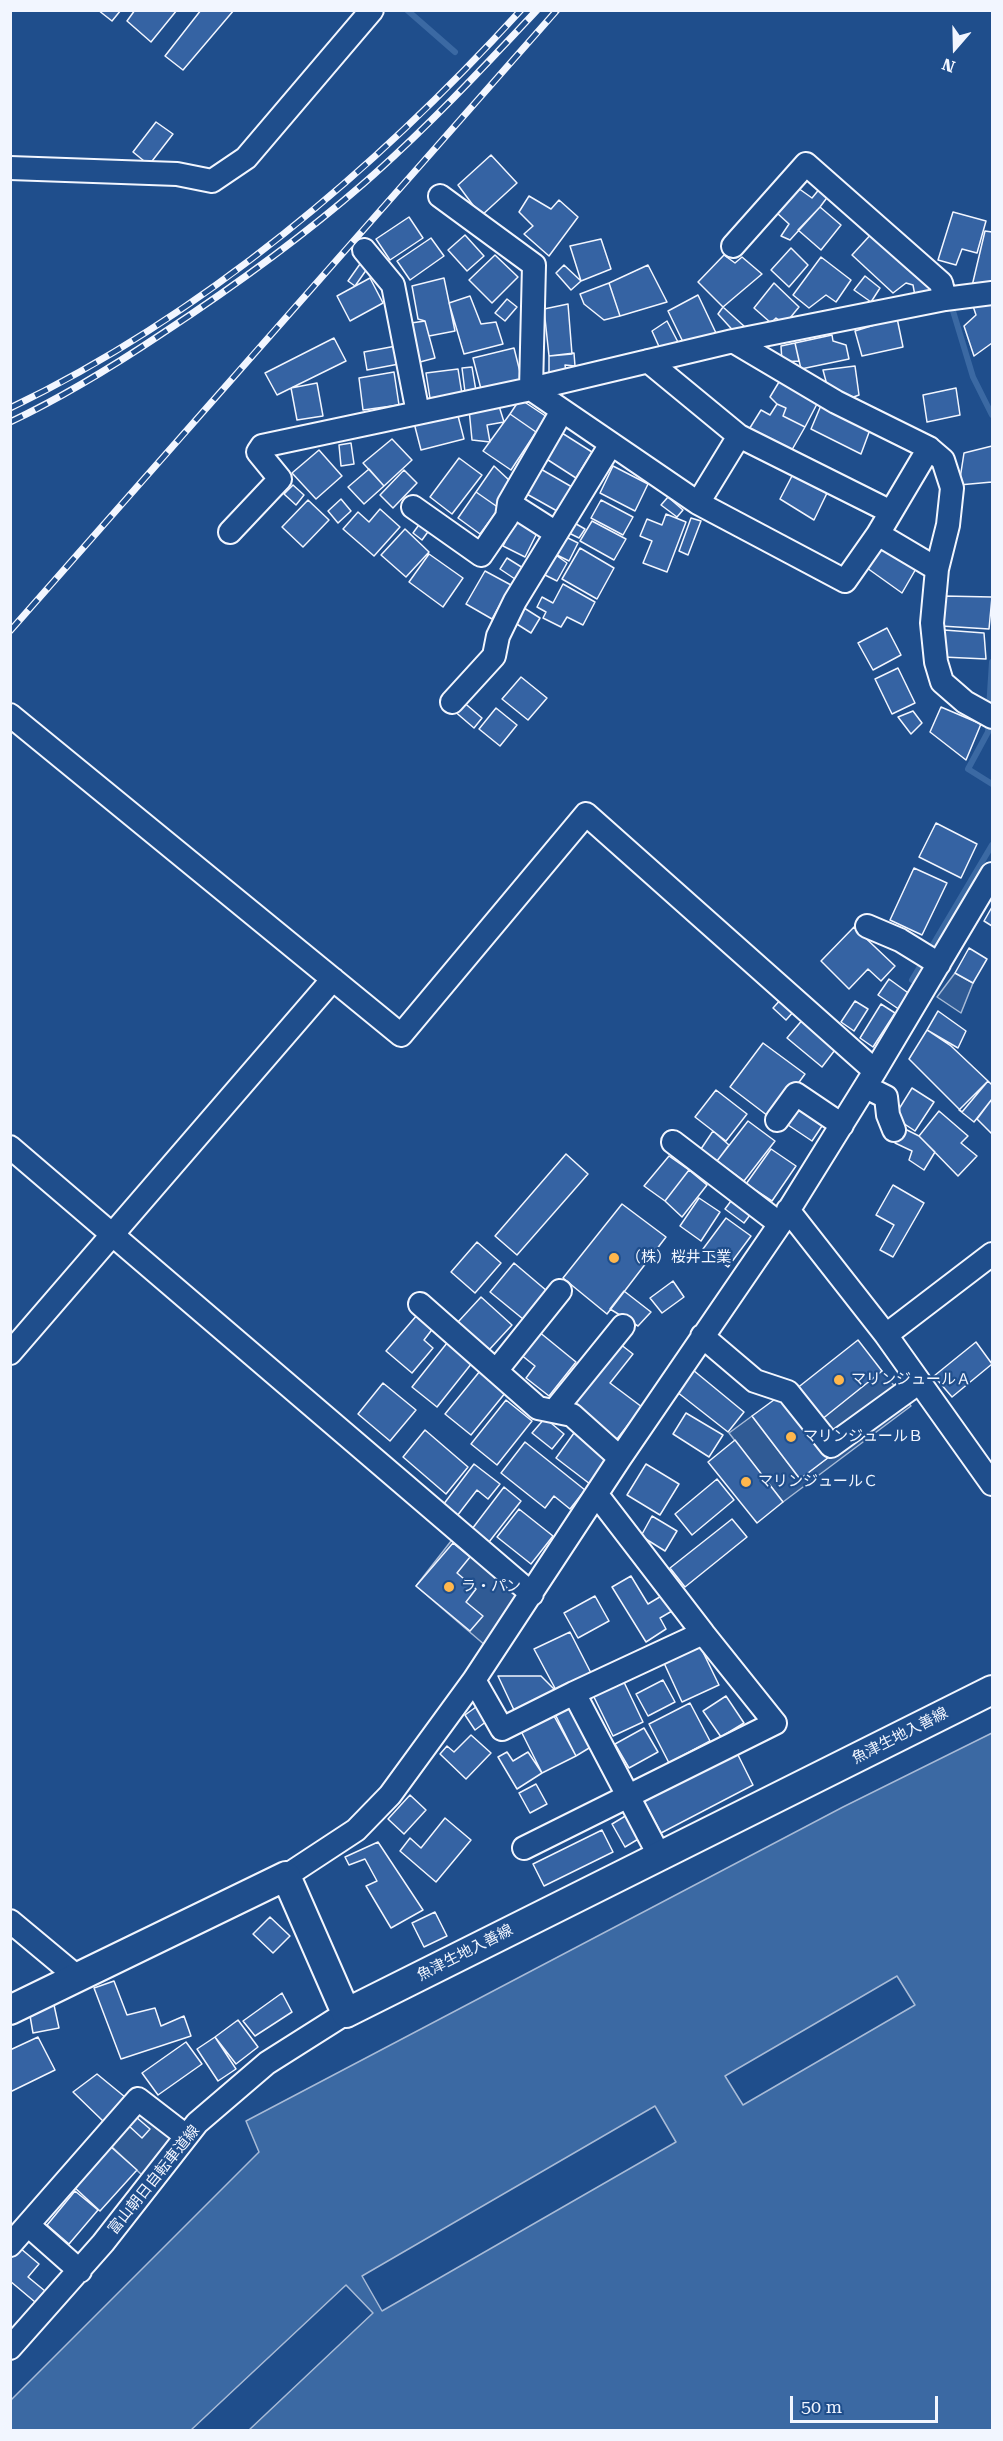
<!DOCTYPE html>
<html>
<head>
<meta charset="utf-8">
<style>
  body { margin:0 }
  #map { position:relative; width:1003px; height:2441px; overflow:hidden; background:#1f4e8c; font-family:"Roboto Serif",serif }
  canvas { display:block }
  .frame { position:absolute; inset:0; border:12px solid #f2f6ff; pointer-events:none }
  .north { position:absolute; left:925px; top:18px; width:60px; height:60px; -webkit-text-stroke:4px #1f4e8c; paint-order:stroke; rotate:200deg; font-size:16px; font-weight:700; line-height:24px; text-align:center; color:#f2f6ff }
  .north::after { content:''; display:block; margin:auto; width:21px; height:27px; background:#f2f6ff; clip-path:polygon(50% 0,100% 100%,50% 72%,0 100%) }
  .scale { position:absolute; left:790px; top:2396px; width:148px; height:27px; box-sizing:border-box; border:3px solid #f2f6ff; border-top:0; padding-left:8px; font-size:18px; line-height:21px; white-space:nowrap; color:#f2f6ff; -webkit-text-stroke:4px #1f4e8c; paint-order:stroke }
</style>
</head>
<body>
<div id="map">
<canvas width="1003" height="2441"></canvas>
<div class="frame"></div>
<div class="north">N</div>
<div class="scale">50 m</div>
</div>
<script>
const ctx = document.querySelector('canvas').getContext('2d');
ctx.lineJoin = 'round';
function fill(path, color) {
  ctx.fillStyle = color;
  ctx.fill(path, 'evenodd');
}
function trace(path, color, width, dash) {
  ctx.strokeStyle = color;
  ctx.lineWidth = width;
  ctx.lineCap = dash ? 'butt' : 'round';
  ctx.setLineDash(dash || []);
  ctx.stroke(path);
}
function drawText(font, color, halo, rows, align = 'center') {
  ctx.font = font + ' "Roboto Serif","Noto Sans JP",serif';
  ctx.lineWidth = 4.5;
  ctx.setLineDash([]);
  ctx.textBaseline = 'middle';
  ctx.strokeStyle = halo;
  ctx.fillStyle = color;
  for (const [text, x, y, turn = 0] of rows) {
    ctx.save();
    ctx.translate(x, y);
    ctx.rotate((+turn || 0) * Math.PI / 180);
    ctx.textAlign = isNaN(turn) ? turn : align;
    if (halo) ctx.strokeText(text, 0, 0);
    ctx.fillText(text, 0, 0);
    ctx.restore();
  }
}
const parking = new Path2D(`
  M955,973L973,983L961,1013L937,997Z
  M882,1371L911,1406L783,1502L729,1433L752,1416L800,1479L829,1457L782,1394L821,1419Z
  M455,1536L518,1594L486,1646L416,1586Z
  M135,2113L147,2114L173,2134L143,2176L108,2143Z`);
fill(parking, '#305b95');
trace(parking, '#a8bbd7', 1.5);
const water = new Path2D(`
  M992,1733V2430H11V2400L259,2152L246,2121L843,1807Z`);
fill(water, '#3b69a3');
trace(water, '#a8bbd7', 1.5);
const pier = new Path2D(`
  M897,1976L915,2005L743,2105L725,2076Z
  M655,2106L676,2142L382,2311L362,2276Z
  M346,2285L373,2313L249,2430H191Z`);
fill(pier, '#1f4e8c');
trace(pier, '#a8bbd7', 1.5);
trace(new Path2D(`
  M407,10L455,52
  M953,311L973,377L992,415
  M989,709L992,662
  M989,719L988,732L968,769L992,784
  M912,980L992,845`), '#3b69a3', 6);
const building = new Path2D(`
  M98,10H121L112,21Z
  M135,10H177L151,42L127,21Z
  M201,10H234L183,70L165,56Z
  M156,122L173,134L149,165L133,152Z
  M491,155L517,183L481,216L458,185Z
  M821,187L829,195L820,207L790,240L781,236L789,224L777,213L798,188L812,198Z
  M529,196L551,209L559,200L578,217L549,256L524,234L533,226L519,212Z
  M820,207L841,225L821,250L798,230Z
  M953,212L986,221L977,253L962,249L956,265L938,260Z
  M409,217L423,238L390,260L376,239Z
  M874,231L928,279L930,293L915,296L913,285L906,283L893,293L852,255Z
  M985,231L992,232V282L972,286Z
  M465,235L484,256L467,271L448,250Z
  M431,238L444,256L410,280L397,261Z
  M601,239L611,269L581,281L570,246Z
  M791,248L808,265L789,287L771,270Z
  M495,255L518,277L492,303L469,280Z
  M724,255L735,263L742,257L762,274L723,307L698,282Z
  M821,257L851,280L836,302L826,295L809,308L793,295Z
  M360,264L367,269L355,286L348,281Z
  M564,265L581,281L571,290L556,273Z
  M648,265L667,302L620,316L609,283Z
  M865,276L880,288L871,302L854,290Z
  M370,278L383,303L350,321L337,296Z
  M444,278L455,331L429,336L425,321L418,319L412,286Z
  M609,283L620,316L604,320L584,304L580,294Z
  M774,283L799,307L785,324L776,318L771,323L754,308Z
  M698,295L716,333L684,344L668,311Z
  M470,296L481,324L496,322L503,344L464,354L449,303Z
  M507,299L517,307L505,321L495,313Z
  M992,299V343L974,356L964,326L976,315L973,306Z
  M568,304L572,354L549,356L544,309Z
  M723,307L745,327L738,336L718,314Z
  M897,318L903,347L862,356L855,331Z
  M425,321L435,358L420,362L411,323Z
  M667,321L679,344L661,351L652,331Z
  M832,335L833,341L846,345L849,359L801,369L795,343Z
  M334,338L346,361L277,395L265,373Z
  M795,343L799,361L782,362L781,346Z
  M396,346L399,364L367,370L364,352Z
  M514,348L522,380L481,389L473,358Z
  M574,353L575,366L565,365L566,372L549,376V356Z
  M855,366L859,395L848,399L828,389L823,370Z
  M472,367L476,391L465,392L462,368Z
  M458,369L462,394L430,398L426,373Z
  M394,372L399,405L363,410L359,378Z
  M782,377L818,402L805,427L783,416L786,408L777,404L770,397Z
  M317,383L323,416L297,420L291,388Z
  M956,388L960,415L927,422L923,395Z
  M520,399L547,417L536,432L510,414Z
  M822,403L871,427L861,454L811,429Z
  M777,404L786,408L783,416L805,427L789,455L748,431L761,410L770,415Z
  M499,406L504,422L487,425L490,442L472,440L469,409Z
  M457,412L464,439L421,450L414,423Z
  M510,414L536,432L511,470L483,451Z
  M562,433L592,452L576,478L545,458Z
  M392,439L412,460L384,486L363,463Z
  M351,443L354,464L341,466L339,445Z
  M992,446V482L959,485L964,453Z
  M319,450L342,476L316,499L292,473Z
  M459,458L482,475L452,514L430,497Z
  M494,466L510,481L499,508L476,492Z
  M613,466L648,484L635,511L600,493Z
  M539,468L572,487L557,511L525,493Z
  M369,469L384,486L364,504L348,487Z
  M404,470L417,483L393,508L380,495Z
  M793,474L828,491L814,520L780,499Z
  M293,485L304,495L296,505L284,494Z
  M476,492L499,508L480,534L458,518Z
  M668,497L683,510L677,517L661,505Z
  M341,499L351,511L338,523L328,511Z
  M308,500L329,520L303,547L282,527Z
  M601,500L633,517L623,535L591,518Z
  M380,509L400,527L374,556L343,529L358,512L369,522Z
  M666,514L686,522L667,572L643,563L652,541L640,536L647,519L662,525Z
  M518,518L539,529L525,557L503,546Z
  M691,518L701,521L688,555L679,551Z
  M571,521L585,529L579,538L565,531Z
  M592,521L626,539L614,560L580,541Z
  M421,522L430,529L422,540L413,533Z
  M405,529L429,552L406,577L381,555Z
  M562,535L578,543L569,561L553,553Z
  M880,545L917,567L902,593L867,568Z
  M580,548L614,568L597,599L562,579Z
  M553,553L567,563L557,581L541,573Z
  M429,554L463,578L443,607L409,582Z
  M507,558L523,568L515,579L500,569Z
  M485,571L511,585L492,619L466,604Z
  M563,584L595,602L583,625L567,617L561,627L543,618L546,612L537,607L542,597L553,603Z
  M944,596L992,597L989,629L941,626Z
  M521,606L540,618L531,633L512,621Z
  M887,628L901,655L873,670L858,643Z
  M944,630L984,633L986,659L943,657Z
  M898,668L915,703L892,714L875,679Z
  M521,677L547,698L528,720L502,699Z
  M461,700L482,718L474,728L453,710Z
  M941,707L981,724L966,760L930,732Z
  M496,708L517,725L500,746L479,729Z
  M913,711L922,723L911,734L898,717Z
  M936,823L977,844L961,878L919,857Z
  M914,868L947,883L922,935L890,920Z
  M992,907V926L984,921Z
  M854,927L895,966L881,981L868,969L849,989L821,961Z
  M969,948L987,959L973,983L955,973Z
  M889,979L911,995L900,1010L878,995Z
  M782,998L795,1010L786,1020L773,1008Z
  M855,1001L868,1009L854,1031L841,1022Z
  M881,1004L895,1013L873,1047L860,1038Z
  M938,1011L966,1031L958,1048L927,1030Z
  M804,1018L838,1046L822,1067L787,1038Z
  M927,1030L951,1046L988,1081L962,1112L909,1059Z
  M763,1043L805,1074L772,1119L730,1087Z
  M988,1081L992,1085V1099L974,1122L959,1110Z
  M912,1088L934,1102L915,1131L894,1117Z
  M716,1090L747,1114L726,1141L695,1117Z
  M992,1099V1134L977,1119Z
  M796,1108L822,1126L812,1141L785,1123Z
  M939,1111L968,1136L961,1143L977,1156L958,1176L919,1136Z
  M748,1121L775,1141L744,1181L717,1161Z
  M901,1127L919,1136L935,1152L924,1170L909,1160L912,1151L895,1143Z
  M713,1131L729,1145L717,1161L701,1149Z
  M771,1149L796,1166L772,1201L746,1184Z
  M566,1154L588,1174L517,1255L495,1236Z
  M669,1156L689,1170L665,1201L644,1186Z
  M689,1170L707,1185L682,1217L665,1201Z
  M893,1185L924,1203L893,1257L880,1250L894,1225L876,1215Z
  M734,1197L753,1211L744,1223L725,1209Z
  M699,1198L720,1212L701,1241L680,1226Z
  M622,1204L666,1237L607,1314L563,1278Z
  M726,1218L751,1236L728,1267L703,1249Z
  M477,1242L501,1263L475,1293L451,1272Z
  M514,1263L547,1291L523,1319L490,1292Z
  M673,1281L684,1297L662,1313L650,1298Z
  M624,1291L651,1312L638,1326L610,1309Z
  M481,1297L512,1325L489,1350L458,1322Z
  M418,1314L434,1327L424,1340L433,1348L412,1373L386,1351Z
  M538,1331L576,1362L549,1396L526,1378L535,1366L520,1354Z
  M858,1340L882,1371L821,1420L796,1389Z
  M976,1342L992,1364L952,1397L934,1376Z
  M447,1343L472,1363L437,1407L412,1387Z
  M620,1344L633,1354L610,1383L642,1407L617,1439L573,1405Z
  M693,1370L744,1412L728,1432L677,1392Z
  M480,1371L506,1392L471,1435L445,1414Z
  M383,1383L416,1410L390,1441L358,1414Z
  M782,1394L829,1457L800,1479L752,1416Z
  M506,1400L532,1421L497,1465L471,1444Z
  M686,1413L723,1435L709,1457L673,1434Z
  M545,1418L564,1434L552,1449L532,1433Z
  M425,1430L468,1467L446,1494L403,1457Z
  M574,1433L609,1459L590,1484L556,1458Z
  M735,1440L783,1502L757,1523L708,1462Z
  M525,1442L585,1490L570,1509L554,1496L545,1508L501,1473Z
  M474,1464L500,1484L488,1499L477,1490L457,1516L443,1505Z
  M646,1464L679,1484L660,1515L627,1495Z
  M717,1479L734,1500L692,1535L675,1514Z
  M504,1487L521,1501L489,1542L472,1529Z
  M519,1509L553,1536L531,1564L497,1537Z
  M652,1516L677,1531L665,1551L641,1536Z
  M732,1519L747,1537L685,1587L670,1568Z
  M453,1543L470,1557L457,1573L476,1589L466,1602L483,1616L470,1631L416,1586Z
  M631,1576L648,1604L663,1595L672,1611L660,1618L666,1629L646,1642L612,1587Z
  M595,1596L609,1621L578,1638L564,1613Z
  M570,1632L591,1673L557,1692L534,1649Z
  M700,1646L719,1685L682,1702L664,1663Z
  M498,1676H541L557,1692L514,1710Z
  M622,1678L643,1722L613,1736L592,1693Z
  M663,1680L675,1702L648,1716L636,1694Z
  M726,1696L744,1723L721,1737L703,1711Z
  M690,1703L710,1741L669,1763L649,1724Z
  M573,1706L594,1745L576,1756L554,1716Z
  M476,1707L487,1721L475,1730L465,1715Z
  M554,1712L576,1756L542,1773L520,1729Z
  M644,1728L658,1752L629,1768L615,1744Z
  M471,1735L491,1753L466,1779L440,1754L447,1746L454,1752Z
  M736,1751L753,1785L661,1833L643,1799Z
  M507,1752L513,1761L528,1752L542,1773L517,1789L498,1757Z
  M536,1784L547,1804L530,1813L519,1793Z
  M410,1795L426,1810L404,1834L388,1819Z
  M627,1815L640,1838L625,1847L612,1824Z
  M445,1818L471,1840L436,1882L400,1851L410,1838L421,1848Z
  M602,1830L613,1852L544,1886L533,1864Z
  M378,1842L423,1910L391,1928L366,1886L377,1881L365,1859L349,1865L345,1857Z
  M435,1912L447,1936L424,1947L412,1923Z
  M270,1917L290,1936L273,1953L253,1934Z
  M114,1981L127,2015L155,2008L161,2026L184,2016L191,2036L121,2059L94,1988Z
  M282,1993L292,2012L255,2036L243,2021Z
  M54,2005L59,2028L33,2033L29,2010Z
  M238,2020L258,2047L236,2064L215,2037Z
  M38,2037L55,2070L10,2092V2050Z
  M215,2037L236,2069L218,2081L197,2049Z
  M186,2042L202,2064L158,2095L142,2073Z
  M97,2074L125,2097L104,2122L73,2092Z
  M136,2117L150,2129L142,2138L129,2126Z
  M110,2146L137,2170L100,2211L74,2187Z
  M75,2191L98,2210L69,2244L47,2225Z
  M20,2248L39,2264L28,2277L45,2291L35,2302L10,2281V2259Z`);
fill(building, '#3563a3');
trace(building, '#f2f6ff', 1.5);
const minor = new Path2D(`
  M10,168L177,174L212,181L246,158L372,10
  M440,196L534,265L531,389L698,503
  M733,246L806,164L941,283L945,299
  M364,250L393,285L418,413
  M733,341L836,402L929,448L943,460L952,488L948,525L937,569L932,623L936,662L942,682L965,702L992,717
  M648,361L739,436
  M929,448L878,534L937,569
  M413,507L481,555L507,517L509,503
  M230,532L280,479L258,452L262,446L531,389L733,341L945,299L992,293
  M556,533L509,503L562,411
  M878,534L845,581L698,503L739,436L891,512
  M452,702L494,656L498,636L515,601L611,444
  M10,715L401,1035L586,814L875,1071
  M867,926L900,940L939,964
  M866,1087L886,1097L888,1115L894,1130
  M777,1120L796,1094L842,1125
  M673,1142L780,1224
  M10,1147L532,1594
  M788,1210L886,1335L992,1484
  M420,1304L538,1408L572,1415L620,1458
  M886,1335L992,1254
  M702,1336L755,1381L788,1392L831,1446L918,1383
  M10,1353L333,979
  M496,1371L560,1291
  M555,1410L623,1326
  M597,1495L703,1633L574,1693L660,1857
  M474,1680L502,1729L574,1693
  M524,1848L775,1723L703,1633
  M286,1876L356,1830L390,1795L474,1680L620,1458L780,1224L875,1071L992,874
  M10,1921L76,1976
  M28,2225L80,2271
  M10,2245L138,2099L186,2136
  M10,2348L103,2243L197,2123L267,2063L346,2013`);
const major = new Path2D(`
  M10,2010L286,1876L346,2013L992,1690`);
trace(minor, '#f2f6ff', 26);
trace(major, '#f2f6ff', 32);
trace(minor, '#1f4e8c', 22);
trace(major, '#1f4e8c', 28);
const rail = new Path2D(`
  M10,408C204,315 377,168 521,10
  M10,422C63,397 115,365 163,333C233,287 301,238 363,184C425,130 481,70 537,10
  M10,631L557,10`);
trace(rail, '#f2f6ff', 7);
trace(rail, '#1f4e8c', 4.5, [14]);
for (const [x, y, r, color] of [
  [614,1258,6,"#ffb74d"],
  [839,1380,6,"#ffb74d"],
  [791,1437,6,"#ffb74d"],
  [746,1482,6,"#ffb74d"],
  [449,1587,6,"#ffb74d"]
]) {
  const dot = new Path2D();
  dot.arc(x, y, r, 0, 2 * Math.PI);
  ctx.fillStyle = color;
  ctx.fill(dot);
  trace(dot, '#1f4e8c', 2);
}
drawText('15px', '#f2f6ff', '#1f4e8c', [
  ["（株）桜井工業",626,1258],
  ["マリンジュールＡ",851,1380],
  ["マリンジュールＢ",803,1437],
  ["マリンジュールＣ",758,1482],
  ["ラ・パン",461,1587]
], 'left');
drawText('15px', '#f2f6ff', '#1f4e8c', [
  ["魚津生地入善線",900,1736,-27],
  ["魚津生地入善線",465,1953,-27],
  ["富山朝日自転車道線",154,2180,-51]
]);
</script>
</body>
</html>
